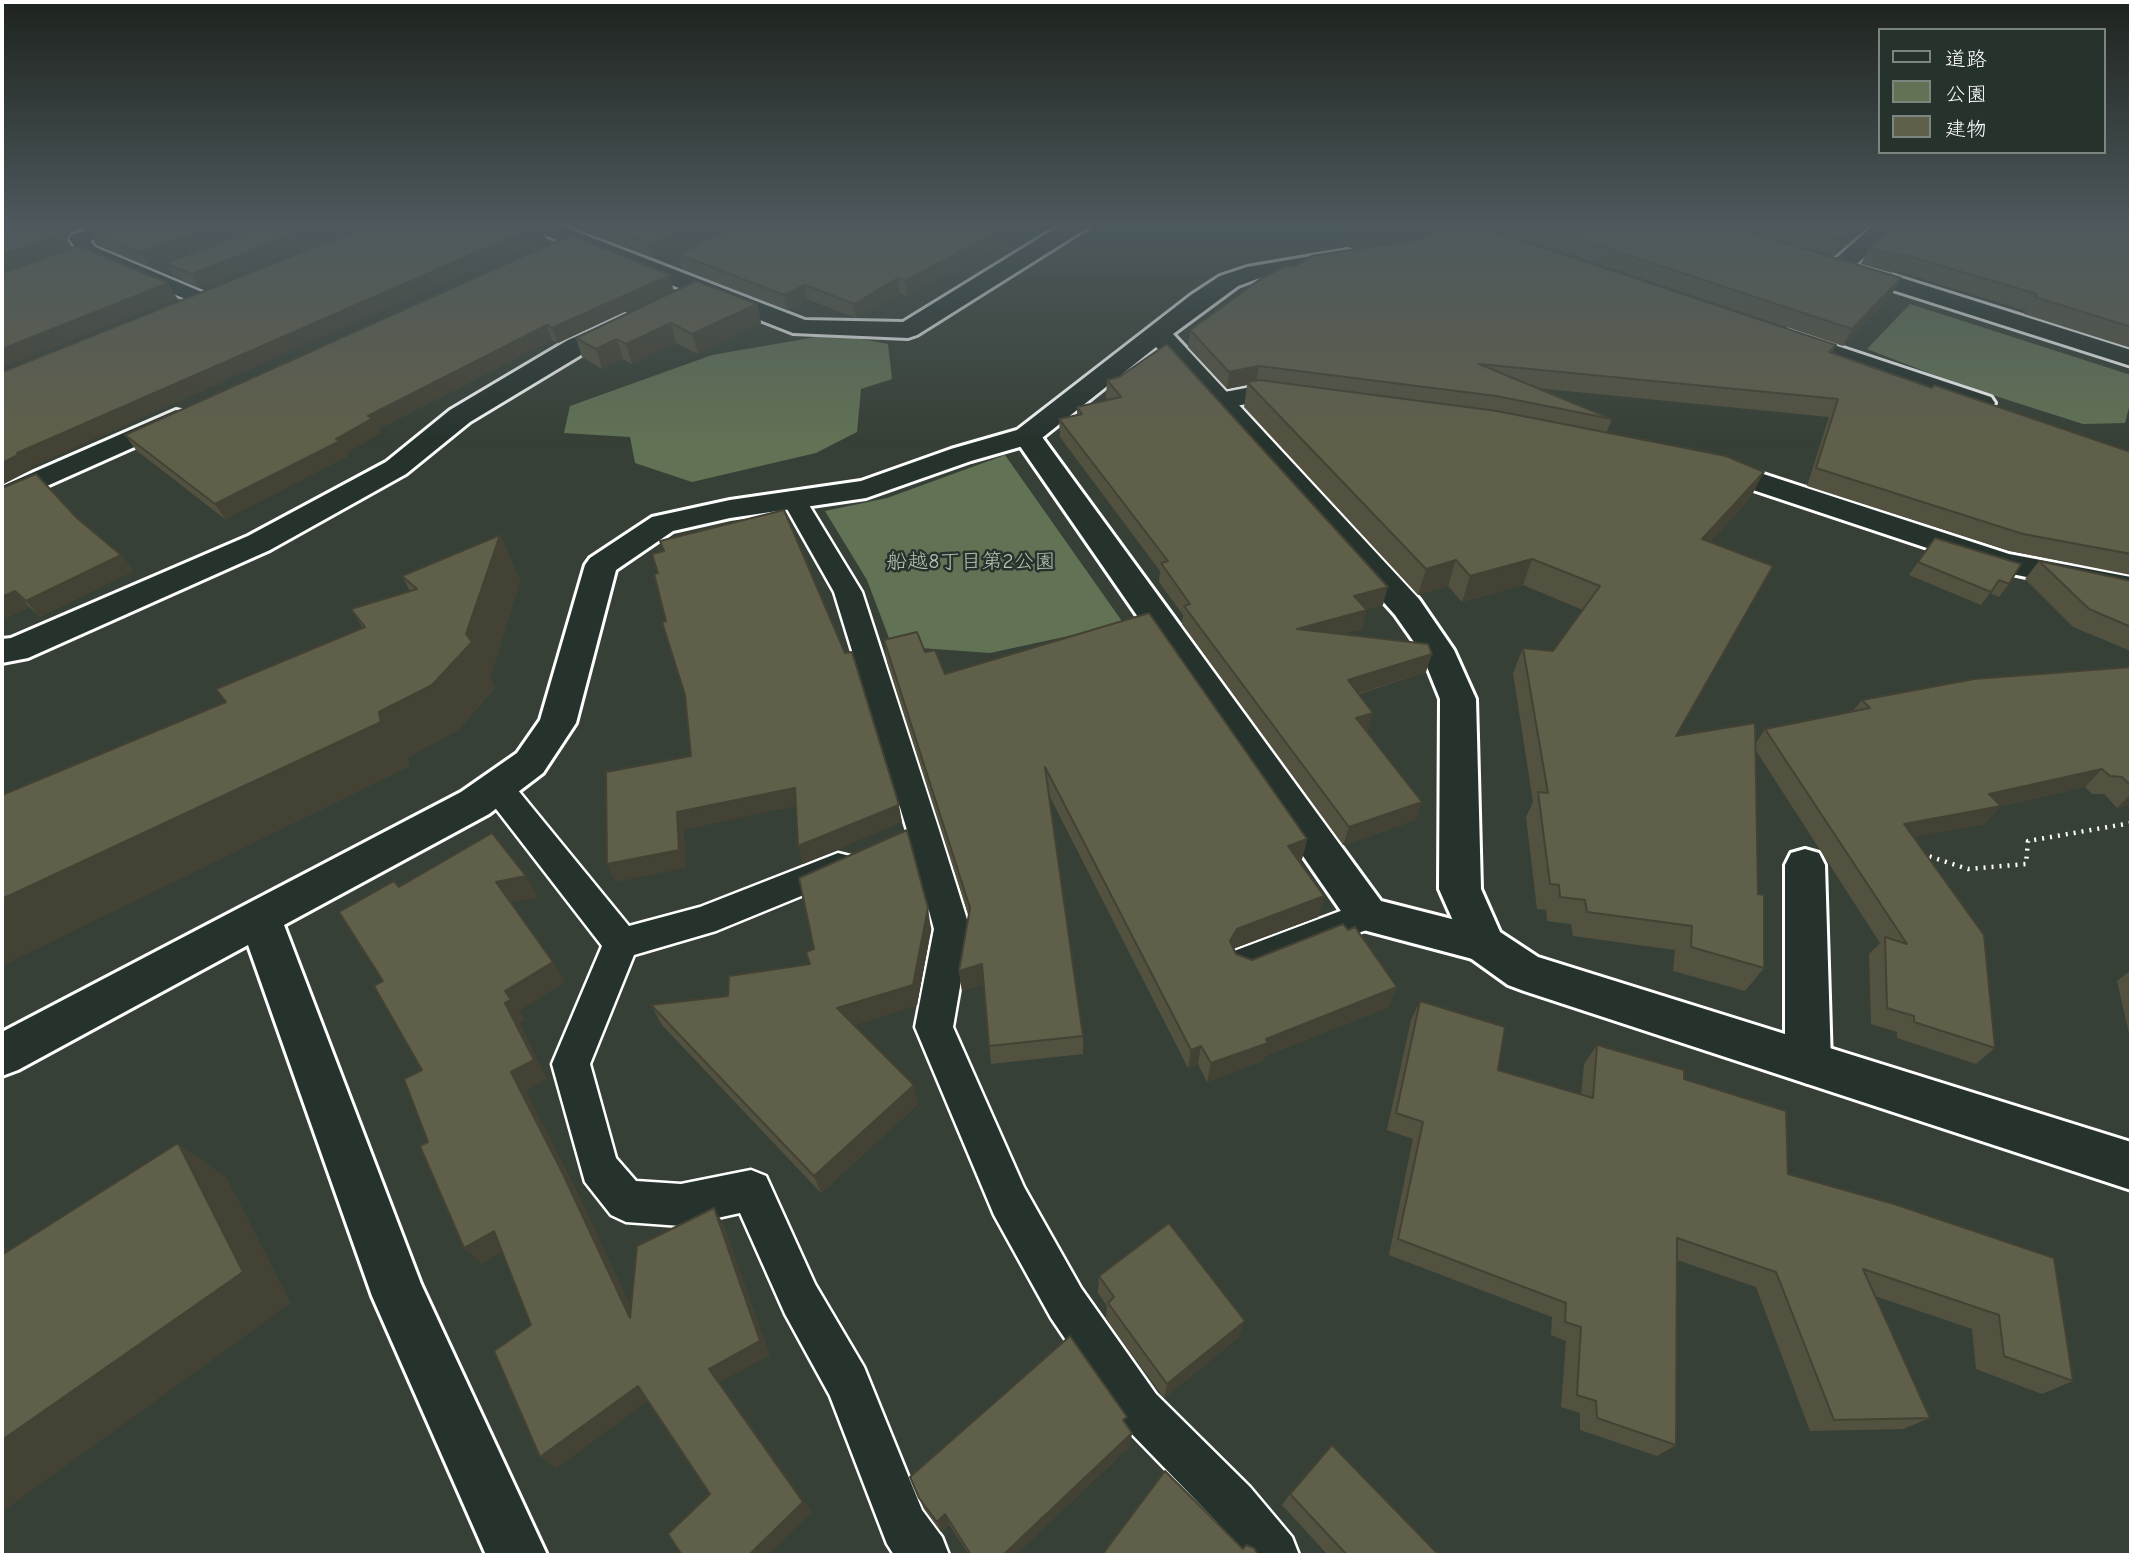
<!DOCTYPE html>
<html>
<head>
<meta charset="utf-8">
<style>
  body { margin:0 }
  #map { position:relative; width:2133px; height:1557px; overflow:hidden; background:#374036; font-family:"Comic Neue","Klee One",sans-serif }
  canvas { display:block }
  .frame { position:absolute; inset:0; border:4px solid #fff; pointer-events:none }
  .legend { position:absolute; left:1878px; top:28px; width:228px; height:126px; box-sizing:border-box; background:#26332d; border:2px solid #7d8581; margin:0; padding:9px 12px; list-style:none; font-size:21px; color:#fff }
  .legend li { display:flex; align-items:center; gap:14px; height:35px }
  .legend b { width:35px; border:2px solid #7d8581 }
</style>
</head>
<body>
<div id="map">
<canvas width="2133" height="1557"></canvas>
<div class="frame"></div>
<ul class="legend">
<li><b style="height:9px;background:#26332d"></b>道路</li>
<li><b style="height:19px;background:#617255"></b>公園</li>
<li><b style="height:19px;background:#605f4a"></b>建物</li>
</ul>
</div>
<script>
const ctx = document.querySelector('canvas').getContext('2d');
ctx.lineJoin = 'round';
function fill(path, color) {
  ctx.fillStyle = color;
  ctx.fill(path, 'evenodd');
}
function trace(path, color, width, dash) {
  ctx.strokeStyle = color;
  ctx.lineWidth = width;
  ctx.lineCap = dash ? 'butt' : 'round';
  ctx.setLineDash(dash || []);
  ctx.stroke(path);
}
function drawText(font, color, halo, rows, align = 'center') {
  ctx.font = font + ' "Comic Neue","Klee One",sans-serif';
  ctx.lineWidth = 5;
  ctx.setLineDash([]);
  ctx.textBaseline = 'middle';
  ctx.strokeStyle = halo;
  ctx.fillStyle = color;
  for (const [text, x, y, turn = 0] of rows) {
    ctx.save();
    ctx.translate(x, y);
    ctx.rotate((+turn || 0) * Math.PI / 180);
    ctx.textAlign = isNaN(turn) ? turn : align;
    if (halo) ctx.strokeText(text, 0, 0);
    ctx.fillText(text, 0, 0);
    ctx.restore();
  }
}
fill(new Path2D(`
  M1910,304L2131,375V400L2125,423L2083,424L1955,383L1867,349Z
  M833,334L888,344L892,379L861,389L857,432L816,453L692,482L635,463L630,437L564,433L570,406L712,355Z
  M1005,455L1124,624L990,653L892,646L867,580L825,511L887,498Z`), '#617255');
const service = new Path2D(`
  M106,223H132L130,227L90,241L95,247L209,295L212,299L209,303H195L81,255L69,239L71,235Z
  M794,493L803,495L806,500L862,592L939,830L970,929L953,1027L1024,1187L1081,1288L1156,1394L1250,1487L1292,1537L1299,1555H1243L1216,1521L1124,1426L1051,1318L994,1215L915,1027L934,929L907,830L834,592L782,500L785,495Z
  M497,775L508,778L629,926L700,907L838,853L850,856L855,866L850,876L716,931L634,955L590,1064L616,1158L636,1181L681,1184L751,1170L766,1176L815,1284L864,1367L922,1510L942,1537L949,1555H894L887,1544L830,1396L785,1314L740,1213L681,1226L626,1222L611,1215L585,1182L552,1064L602,946L486,796L481,787L486,778Z
  M1367,901L1379,905L1384,915L1379,925L1247,977L1234,973L1229,962L1234,951Z`);
const minor = new Path2D(`
  M524,223H554L805,320L903,322L1064,223H1090L1087,228L917,335L908,338L793,333L527,228Z
  M1876,223H1900L1857,264L2131,350V366L1833,271L1829,266L1833,261Z
  M625,315L634,318L638,323L634,328L586,352L470,422L406,474L270,550L28,658L2,663V639L11,638L248,536L386,462L450,410L568,340Z
  M1256,386L1306,393L1310,399L1306,405C1288,409 1272,401 1254,403C1239,404 1225,411 1209,407L1205,401L1209,395Z
  M176,410L186,412L190,418L186,424L2,506V486Z
  M1027,427L1037,430L1381,901L1499,931L1506,944L1499,957L1484,962L1352,927L1013,436L1017,430Z
  M1708,459L1742,467L2009,554L2131,577V599L1993,570L1723,480L1698,474L1693,468L1698,462Z
  M1805,849L1819,853L1825,865L1831,1063L1824,1078L1808,1084L1792,1078L1785,1063V865L1791,853Z`);
const tertiary = new Path2D(`
  M1347,250L1355,252L1359,257L1355,262L1260,278L1238,286L1173,334L1419,599L1454,650L1476,699L1481,889L1500,932L1538,957L2131,1142V1190L1524,991L1508,985L1469,957L1439,889L1440,699L1421,652L1395,615L1156,347L1037,442L971,461L866,498L730,518L673,531L616,570L576,723L543,773L489,814L284,925L421,1284L547,1555H486L372,1296L248,945L18,1070L2,1076V1032L461,792L517,753L540,720L585,565L590,558L652,517L730,500L861,481L951,449L1017,430L1191,295L1220,276L1247,267Z
  M1789,330L1991,397L1995,403L1991,409L1981,411L1971,409L1780,343L1776,338L1780,333Z`);
trace(service, '#fff', 5);
trace(minor, '#fff', 6);
trace(tertiary, '#fff', 6);
trace(new Path2D(`
  M1922,854L1968,869L2026,864L2028,841L2131,823`), '#fff', 4.5, [2, 6]);
fill(service, '#26332d');
fill(minor, '#26332d');
fill(tertiary, '#26332d');
fill(new Path2D(`
  M101,223H268L150,267L97,245L86,228Z
  M271,223H363L200,288L174,277L165,263Z
  M560,223H729L654,258Z
  M800,223H1036L1033,224V227L907,296L899,293L856,318L807,299L787,310L682,269L678,254L808,230L813,228Z
  M1477,223H1720L1901,278L1892,294L1843,346Z
  M1726,223H1872L1834,256Z
  M2131,223V348L2024,314L2026,311L1894,270L1892,273L1861,264L1869,248Z
  M1414,240L1836,345L1832,353L1932,388L2131,452V575L2010,551L1807,486L1829,417L1536,388L1612,419L1606,433L1751,497L1710,542L1676,736L1755,745L1765,729L1853,711L1862,700L2131,667V805L2117,808L2104,794H2092L2085,787L2000,806H2001L1984,824L1913,837L1995,1048L1976,1064L1897,1038V1032L1871,1024L1869,954L1880,943L1755,749L1758,894L1764,968L1745,991L1673,971L1675,950L1573,936L1571,924L1547,921L1546,910L1537,909L1526,817L1533,802L1513,673L1523,648L1553,651L1583,610L1523,585L1462,602L1448,586L1418,595L1244,407L1247,385L1227,389L1188,347L1190,330L1294,267Z
  M670,275L673,289L558,343L552,340L378,429L380,433L346,453L348,456L225,519L136,450L125,435Z
  M757,304L761,323L698,354L676,343L632,364L623,359L602,369L582,357L576,338Z
  M1107,380L1383,605L1366,610L1362,629L1342,634L1426,672L1359,694L1368,731L1367,732L1416,820L1343,845L1182,624L1183,615L1159,582L1160,571L1060,437L1059,419L1077,415V407L1108,400L1106,397Z
  M2,488L77,518L121,555L133,571L40,617L29,607L2,620Z
  M500,535L520,581L490,678L495,688L458,730L408,757L409,767L226,702L363,628L351,609L410,591L402,576Z
  M1935,538L2009,584L1999,597L1990,593L1981,605L1909,575Z
  M2039,561L2131,581V651L2073,627L2025,579Z
  M884,640L925,652L945,674L1307,839L1302,859L1299,861L1324,896L1318,917L1233,948L1236,954L1389,1007L1265,1056L1263,1061L1207,1082L1198,1064L1188,1068L1049,795L1083,1036V1054L991,1064L984,984L962,991L959,971L969,917L887,662Z
  M931,929L917,1005L854,1025L918,1104L821,1193L662,1025L651,1005L728,996L810,964Z
  M2131,970V1042L2117,981Z
  M1420,1001L1498,1070L1581,1095L1584,1064L1597,1045L1684,1079L1788,1174L1894,1204L2073,1381L2042,1394L1976,1369L1972,1329L1875,1296L1930,1418L1903,1429L1810,1431L1756,1287L1677,1260L1676,1445L1657,1456L1580,1430V1413L1561,1407L1566,1341L1551,1335L1552,1317L1389,1255L1413,1139L1387,1130L1411,1020Z
  M1099,1276L1239,1337L1164,1398L1106,1319L1107,1306L1098,1293Z
  M1126,1424L1130,1446L1015,1555H969L949,1524L941,1532L924,1509L919,1498Z
  M1290,1494L1439,1555H1328L1282,1505Z`), '#535240');
fill(new Path2D(`
  M59,223H99L70,233L67,240L72,248L2,273V255L58,226Z
  M222,223H268L150,267L141,253Z
  M321,223H363L200,288L192,274Z
  M695,223H729L654,258L650,244Z
  M1014,223H1036L1033,224V227L907,296L905,281Z
  M1406,223H1434L1403,238L1353,247L1356,231Z
  M1862,223H1872L1834,256L1842,240Z
  M541,224L546,238L29,468L31,470L2,485V463L17,453Z
  M670,275L673,289L558,343L552,328Z
  M898,278L899,293L856,318L854,304Z
  M1901,278L1892,294L1843,346L1852,329Z
  M168,283L177,298L2,368V349Z
  M805,285L807,299L787,310L784,295Z
  M757,304L761,323L698,354L692,334Z
  M671,323L676,343L632,364L626,344Z
  M547,325L552,340L378,429L380,433L346,453L348,456L225,519L215,504L336,439L368,416Z
  M617,339L623,359L602,369L596,349Z
  M1259,366L1256,383L1247,382V385L1227,389L1229,372Z
  M1764,472L1751,497L1689,565L1702,539Z
  M500,535L520,581L490,678L495,688L458,730L408,757L409,767L2,966V899L379,712L466,634Z
  M121,555L133,571L40,617L26,601Z
  M1532,559L1523,585L1462,602L1470,576Z
  M1456,560L1448,586L1418,595L1426,569Z
  M1388,587L1383,605L1350,615L1354,596Z
  M15,591L29,607L2,620V597Z
  M1367,610L1362,629L1293,648L1297,629Z
  M1432,654L1426,672L1343,698L1348,680Z
  M1373,713L1368,731L1351,737L1356,718Z
  M2102,769L2085,787L1980,810L2001,806L1984,824L1889,842L1904,824L1989,794Z
  M795,788L800,805L684,830L686,868L615,882L607,864L677,812Z
  M2131,794V805L2117,808Z
  M1422,802L1416,820L1343,845L1349,827Z
  M899,805L902,822L803,864L798,846Z
  M1307,839L1302,859L1283,866L1288,846Z
  M526,876L539,897L510,903L496,882Z
  M1324,896L1318,917L1233,949L1230,941L1237,929Z
  M928,908L931,929L917,1005L843,1029L837,1008Z
  M553,962L566,982L519,1011L525,1020L520,1023L547,1079L526,1091L577,1191L643,1332L630,1318L511,1072L505,991Z
  M982,964L984,984L962,991L959,971Z
  M1397,987L1389,1007L1265,1056L1263,1061L1207,1082L1211,1063L1266,1039Z
  M1201,1046L1198,1064L1188,1068L1191,1050Z
  M914,1085L918,1104L821,1193L814,1176Z
  M178,1143L227,1178L291,1303L2,1512V1440Z
  M714,1208L724,1225L770,1355L720,1382L812,1512L768,1555H749L709,1369Z
  M494,1231L510,1247L482,1264L464,1248Z
  M2,1246L43,1268H2Z
  M1245,1321L1239,1337L1164,1398L1167,1384Z
  M638,1386L651,1399L557,1468L540,1457Z
  M1132,1433L1130,1446L1015,1555H1003Z
  M945,1514L949,1524L941,1532L937,1522Z`), '#434234');
const building = new Path2D(`
  M2,223H59L58,226L63,233L2,255Z
  M101,223H222L141,253L88,231L86,228Z
  M271,223H321L192,274L165,263Z
  M375,223H538L541,224L17,453L18,455L2,463V372Z
  M594,223H695L650,244Z
  M744,223H786L808,230L819,224V223H1014L905,281L898,278L854,304L805,285L784,295L678,254Z
  M1370,223H1406L1356,231Z
  M1450,223H1469L1836,345L1829,352L1932,388L1934,385L2131,452V554L2023,534L1816,468L1838,399L1479,364L1612,419L1496,396L1259,366L1229,372L1190,330L1259,280L1287,265L1294,267L1312,256L1414,240Z
  M1530,223H1720L1901,278L1852,329Z
  M1785,223H1862L1842,240Z
  M1896,223H2131V327L2035,297L2037,294L1901,254V257L1869,248Z
  M570,235L670,275L552,328L547,325L368,416L373,418L336,439L340,441L215,504L125,435Z
  M78,246L168,283L2,349V273Z
  M696,281L757,304L692,334L671,323L626,344L617,339L596,349L576,338Z
  M1167,344L1388,587L1354,596L1367,610L1297,629L1428,644L1432,654L1348,680L1373,713L1356,718L1422,802L1349,827L1184,606L1190,604L1161,563L1168,561L1059,419L1082,414L1077,407L1121,397L1107,380L1119,377Z
  M1259,380L1497,411L1726,456L1764,472L1702,539L1773,566L1676,736L1755,723L1758,894L1764,895V968L1691,947L1692,926L1587,912L1585,900L1560,897L1559,885L1550,884L1538,792L1548,793L1523,648L1553,651L1600,586L1532,559L1470,576L1456,560L1426,569L1247,382Z
  M36,474L77,518L121,555L26,601L15,591L2,597V488Z
  M784,510L845,653L852,652L899,805L798,846L795,788L677,812L679,850L607,864L606,772L691,756L685,695L662,622L666,621L654,574L658,573L652,554L664,551L660,541Z
  M500,535L466,634L472,642L432,685L379,712L381,722L2,899V795L226,702L216,689L365,627L351,609L417,589L402,576Z
  M1935,538L2021,564L2009,584L1999,580L1991,592L1918,562Z
  M2039,561L2131,581V627L2089,609Z
  M1149,613L1307,839L1288,846L1324,896L1237,929L1230,941L1236,954L1252,960L1343,924L1348,930L1355,927L1397,987L1266,1039L1268,1043L1211,1063L1201,1046L1191,1050L1045,767L1083,1036L989,1046L982,964L959,971L970,908L884,640L917,632L925,652L935,650L945,674Z
  M2131,667V786L2122,777L2110,776L2102,769L1989,794L2001,806L1904,824L1984,935L1995,1048L1914,1022V1016L1887,1008L1885,937L1907,944L1765,729L1870,708L1862,700L1974,679Z
  M907,830L928,908L913,985L837,1008L914,1085L814,1176L651,1005L728,996L729,976L810,964L806,952L814,949L799,878Z
  M492,833L526,876L496,882L553,962L505,991L511,1000L505,1003L534,1060L511,1072L563,1174L630,1318L637,1246L714,1208L760,1341L709,1369L803,1502L749,1555H682L668,1534L710,1494L638,1386L540,1457L494,1351L531,1325L494,1231L464,1248L420,1146L428,1142L404,1079L422,1070L374,986L383,981L339,912L394,881L399,887Z
  M1420,1001L1505,1027L1498,1070L1593,1098L1597,1045L1684,1070V1079L1786,1111L1788,1174L1894,1204L2054,1258L2073,1381L2004,1356L1999,1315L1863,1269L1930,1418L1834,1420L1776,1272L1677,1238L1676,1445L1597,1418L1596,1401L1577,1395L1581,1327L1565,1322L1566,1303L1398,1239L1423,1122L1396,1113Z
  M178,1143L243,1272L2,1440V1255Z
  M1169,1223L1245,1321L1167,1384L1108,1303L1114,1297L1099,1276Z
  M1070,1336L1127,1417L1123,1420L1132,1433L1003,1555H971L945,1514L937,1522L919,1498L910,1477Z
  M1332,1445L1439,1555H1347L1290,1494Z
  M1165,1471L1243,1549L1246,1545L1254,1548L1258,1555H1102Z`);
fill(building, '#605f4a');
trace(building, '#434234', 2);
const sky = ctx.createLinearGradient(0, 0, 0, 441);
sky.addColorStop(0, '#1e231e');
sky.addColorStop(0.51, '#4d595d');
sky.addColorStop(1, '#4d595d00');
ctx.fillStyle = sky;
ctx.fillRect(0, 0, 2133, 441);
drawText('21px', '#b8c0b2', '#26332d', [
  ["船越8丁目第2公園",971,562]
]);
</script>
</body>
</html>
